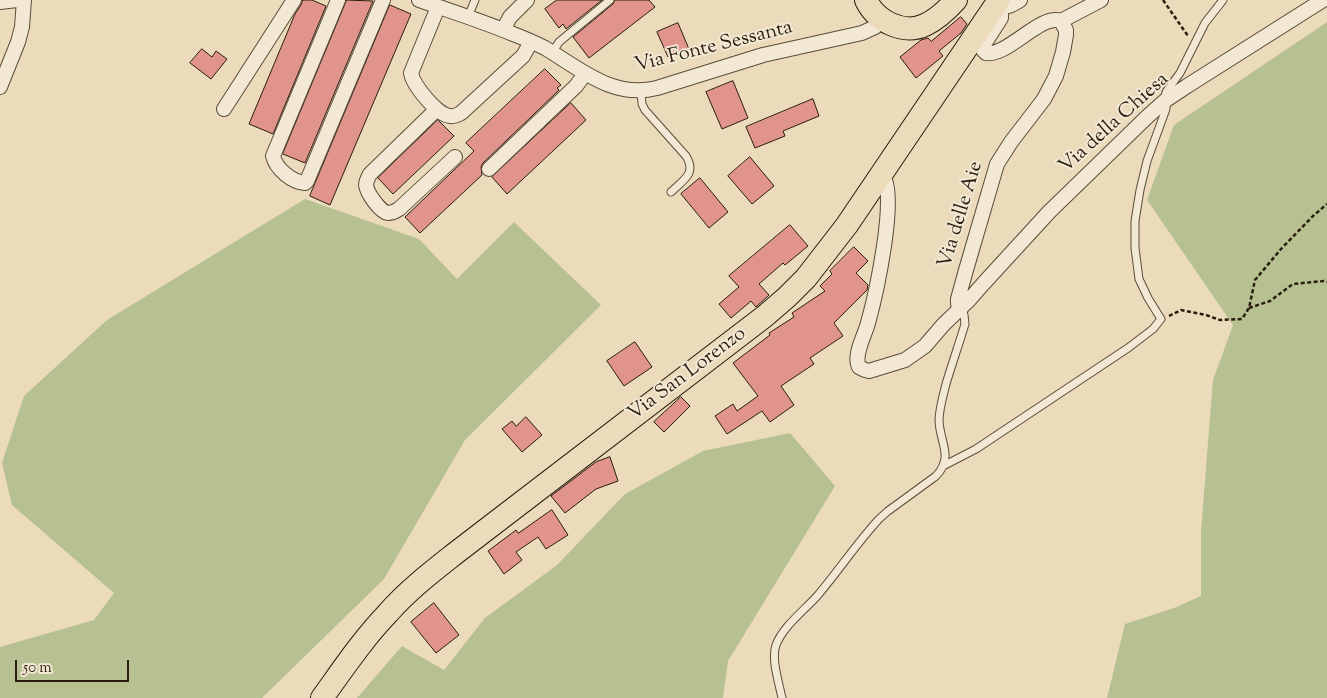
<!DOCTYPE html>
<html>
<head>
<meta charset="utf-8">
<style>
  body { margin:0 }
  #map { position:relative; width:1327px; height:698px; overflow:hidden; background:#ebdbbb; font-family:"Sorts Mill Goudy",serif }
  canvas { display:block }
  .scale { position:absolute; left:15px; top:660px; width:114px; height:22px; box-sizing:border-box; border:2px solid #2a1c0e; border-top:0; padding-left:6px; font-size:15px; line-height:18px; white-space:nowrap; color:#2a1c0e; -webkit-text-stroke:4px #f2e8d3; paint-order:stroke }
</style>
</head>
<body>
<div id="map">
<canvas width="1327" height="698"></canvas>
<div class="scale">50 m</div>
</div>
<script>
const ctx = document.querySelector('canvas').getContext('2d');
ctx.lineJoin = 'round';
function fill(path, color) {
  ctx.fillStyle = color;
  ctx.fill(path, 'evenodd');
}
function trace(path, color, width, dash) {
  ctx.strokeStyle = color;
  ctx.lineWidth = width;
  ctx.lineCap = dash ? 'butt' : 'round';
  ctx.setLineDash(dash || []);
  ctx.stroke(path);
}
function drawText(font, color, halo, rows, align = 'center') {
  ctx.font = font + ' "Sorts Mill Goudy",serif';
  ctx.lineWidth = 4;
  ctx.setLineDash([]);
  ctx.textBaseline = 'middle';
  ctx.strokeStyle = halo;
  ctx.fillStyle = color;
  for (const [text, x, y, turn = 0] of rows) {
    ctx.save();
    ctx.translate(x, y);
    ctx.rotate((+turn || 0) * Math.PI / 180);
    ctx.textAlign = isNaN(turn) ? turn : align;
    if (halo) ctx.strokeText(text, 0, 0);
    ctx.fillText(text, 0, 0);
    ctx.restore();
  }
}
fill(new Path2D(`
  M1327,22V698H1107L1125,624L1174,608L1201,596V531L1213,380L1233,325L1147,200L1174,125Z
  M305,199L419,239L457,279L514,222L601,305L465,440L384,579L262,698H0V647L94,620L114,593L12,505L2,463L24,396L107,320Z
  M790,433L835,486L728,661L723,698H357L402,646L444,670L485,618L557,565L625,494L703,451Z`), '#b7c090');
const building = new Path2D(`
  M303,0H312L326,6L273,134L249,124L295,14L301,5Z
  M347,0L373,1L305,163L283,154Z
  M557,0H602L566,29L563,24L559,28L545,9Z
  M615,0H649L655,7L589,58L573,37L613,4Z
  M390,5L411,14L330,205L310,196Z
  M961,17L967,24L961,33L939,51L943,56L916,78L900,57L921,40L928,38L931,41Z
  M678,23L689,49L668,57L657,32Z
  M202,49L212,57L216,51L227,59L211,79L190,63Z
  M545,69L561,85L557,88L559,90L483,163L481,167L482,175L420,233L405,217L474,151L466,143Z
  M733,81L748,118L722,129L706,92Z
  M813,99L819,116L783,131L785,136L755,148L746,127Z
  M571,103L586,120L507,194L492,177Z
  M438,120L454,136L393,194L378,178Z
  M750,157L774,186L752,204L728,176Z
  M700,178L728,212L709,228L681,194Z
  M790,225L808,246L785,265L783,263L759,284L769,295L756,307L751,301L731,318L719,304L739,287L729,276Z
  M854,247L868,261L856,273L868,285L867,290L834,323L843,336L810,358L814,364L781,386L794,405L770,422L762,411L727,434L715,416L733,404L737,411L758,396L733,363L770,335L769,333L794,317L792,313L825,291L820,286L832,274L830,271Z
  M635,342L652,367L624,386L607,361Z
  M681,397L690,406L664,432L654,422Z
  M526,417L542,435L522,452L502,429L512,421L516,426Z
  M610,457L618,481L596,489L565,513L551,496L596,462Z
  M552,510L568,535L546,549L538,537L516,552L522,560L504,574L488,551L516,530L518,533Z
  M434,603L459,635L436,653L411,622Z`);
fill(building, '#e0948b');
trace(building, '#2a1c0e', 1);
const lane = new Path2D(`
  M468,17L475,0
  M552,53L559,42L610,0
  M641,91L642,104L645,110L686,156C697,174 683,180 671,192
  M945,465L976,449L1128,348L1153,329L1161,319L1148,298L1139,279L1135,248V221L1140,190L1147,161L1166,109V100L1165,97L1166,92L1180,73L1205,23L1223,0
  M782,698C779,683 771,659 776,645C783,626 805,610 818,595C839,570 857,543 879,519L888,511L936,476C954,457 940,443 939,421C939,409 943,396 946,384C952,364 959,344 965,324L964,315L961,308`);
const street = new Path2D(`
  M338,0L273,156C276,169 292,182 305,183L307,181L383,0
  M419,0C450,11 482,21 513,34C524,38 535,43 545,48C580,69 613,99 657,88L763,55L862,33L875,27L882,19
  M0,2L17,0
  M996,4C1005,10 1012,5 1020,0
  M438,7L411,73C413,85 437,115 450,116C454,117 457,115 461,113L523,56L531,42
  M1061,21L1101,0
  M503,30L510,17L527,0
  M0,87L18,42L22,27L24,0
  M224,109L294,0
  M436,110L370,174C368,178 366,181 366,185C367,193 380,212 388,213C392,213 396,211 399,209L455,157
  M489,169L576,86L585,74
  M882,175C899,192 875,298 868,323C865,335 853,355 859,367L865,370L869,371L905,360L925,346L943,325L969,300L983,284L1049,212L1148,116L1166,100L1187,86L1323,0
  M961,308L958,304V299L966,270L997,164L1011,142L1044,99L1056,76L1063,52L1066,35V30L1061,21C1041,13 1007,57 986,53L983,50V46L1001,18V14L1000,7`);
const primary = new Path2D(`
  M866,0C876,21 903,35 925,25C938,19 947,10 956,0
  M322,698C343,669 363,639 388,613C408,590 433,571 457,552L765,316L787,297L806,278L847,225L999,0`);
trace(lane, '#5a4c39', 9);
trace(street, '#5a4c39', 16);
trace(primary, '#2a1c0e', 24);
trace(new Path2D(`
  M1163,0L1188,36
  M1249,308L1270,301L1293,284L1324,281L1327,282
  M1169,316L1181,310L1206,315L1220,320L1242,319L1249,308L1255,280L1281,249L1313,216L1327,204`), '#2a1c0e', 2.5, [4, 2.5]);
trace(lane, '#f2e8d3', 7);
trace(street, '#f2e8d3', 14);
trace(primary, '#ebdbbb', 22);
drawText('20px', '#2a1c0e', '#f2e8d3', [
  ["Via Fonte Sessanta",714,48,-14],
  ["Via della Chiesa",1115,124,-42],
  ["Via delle Aie",962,215,-73],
  ["Via San Lorenzo",688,375,-37]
]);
</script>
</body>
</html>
